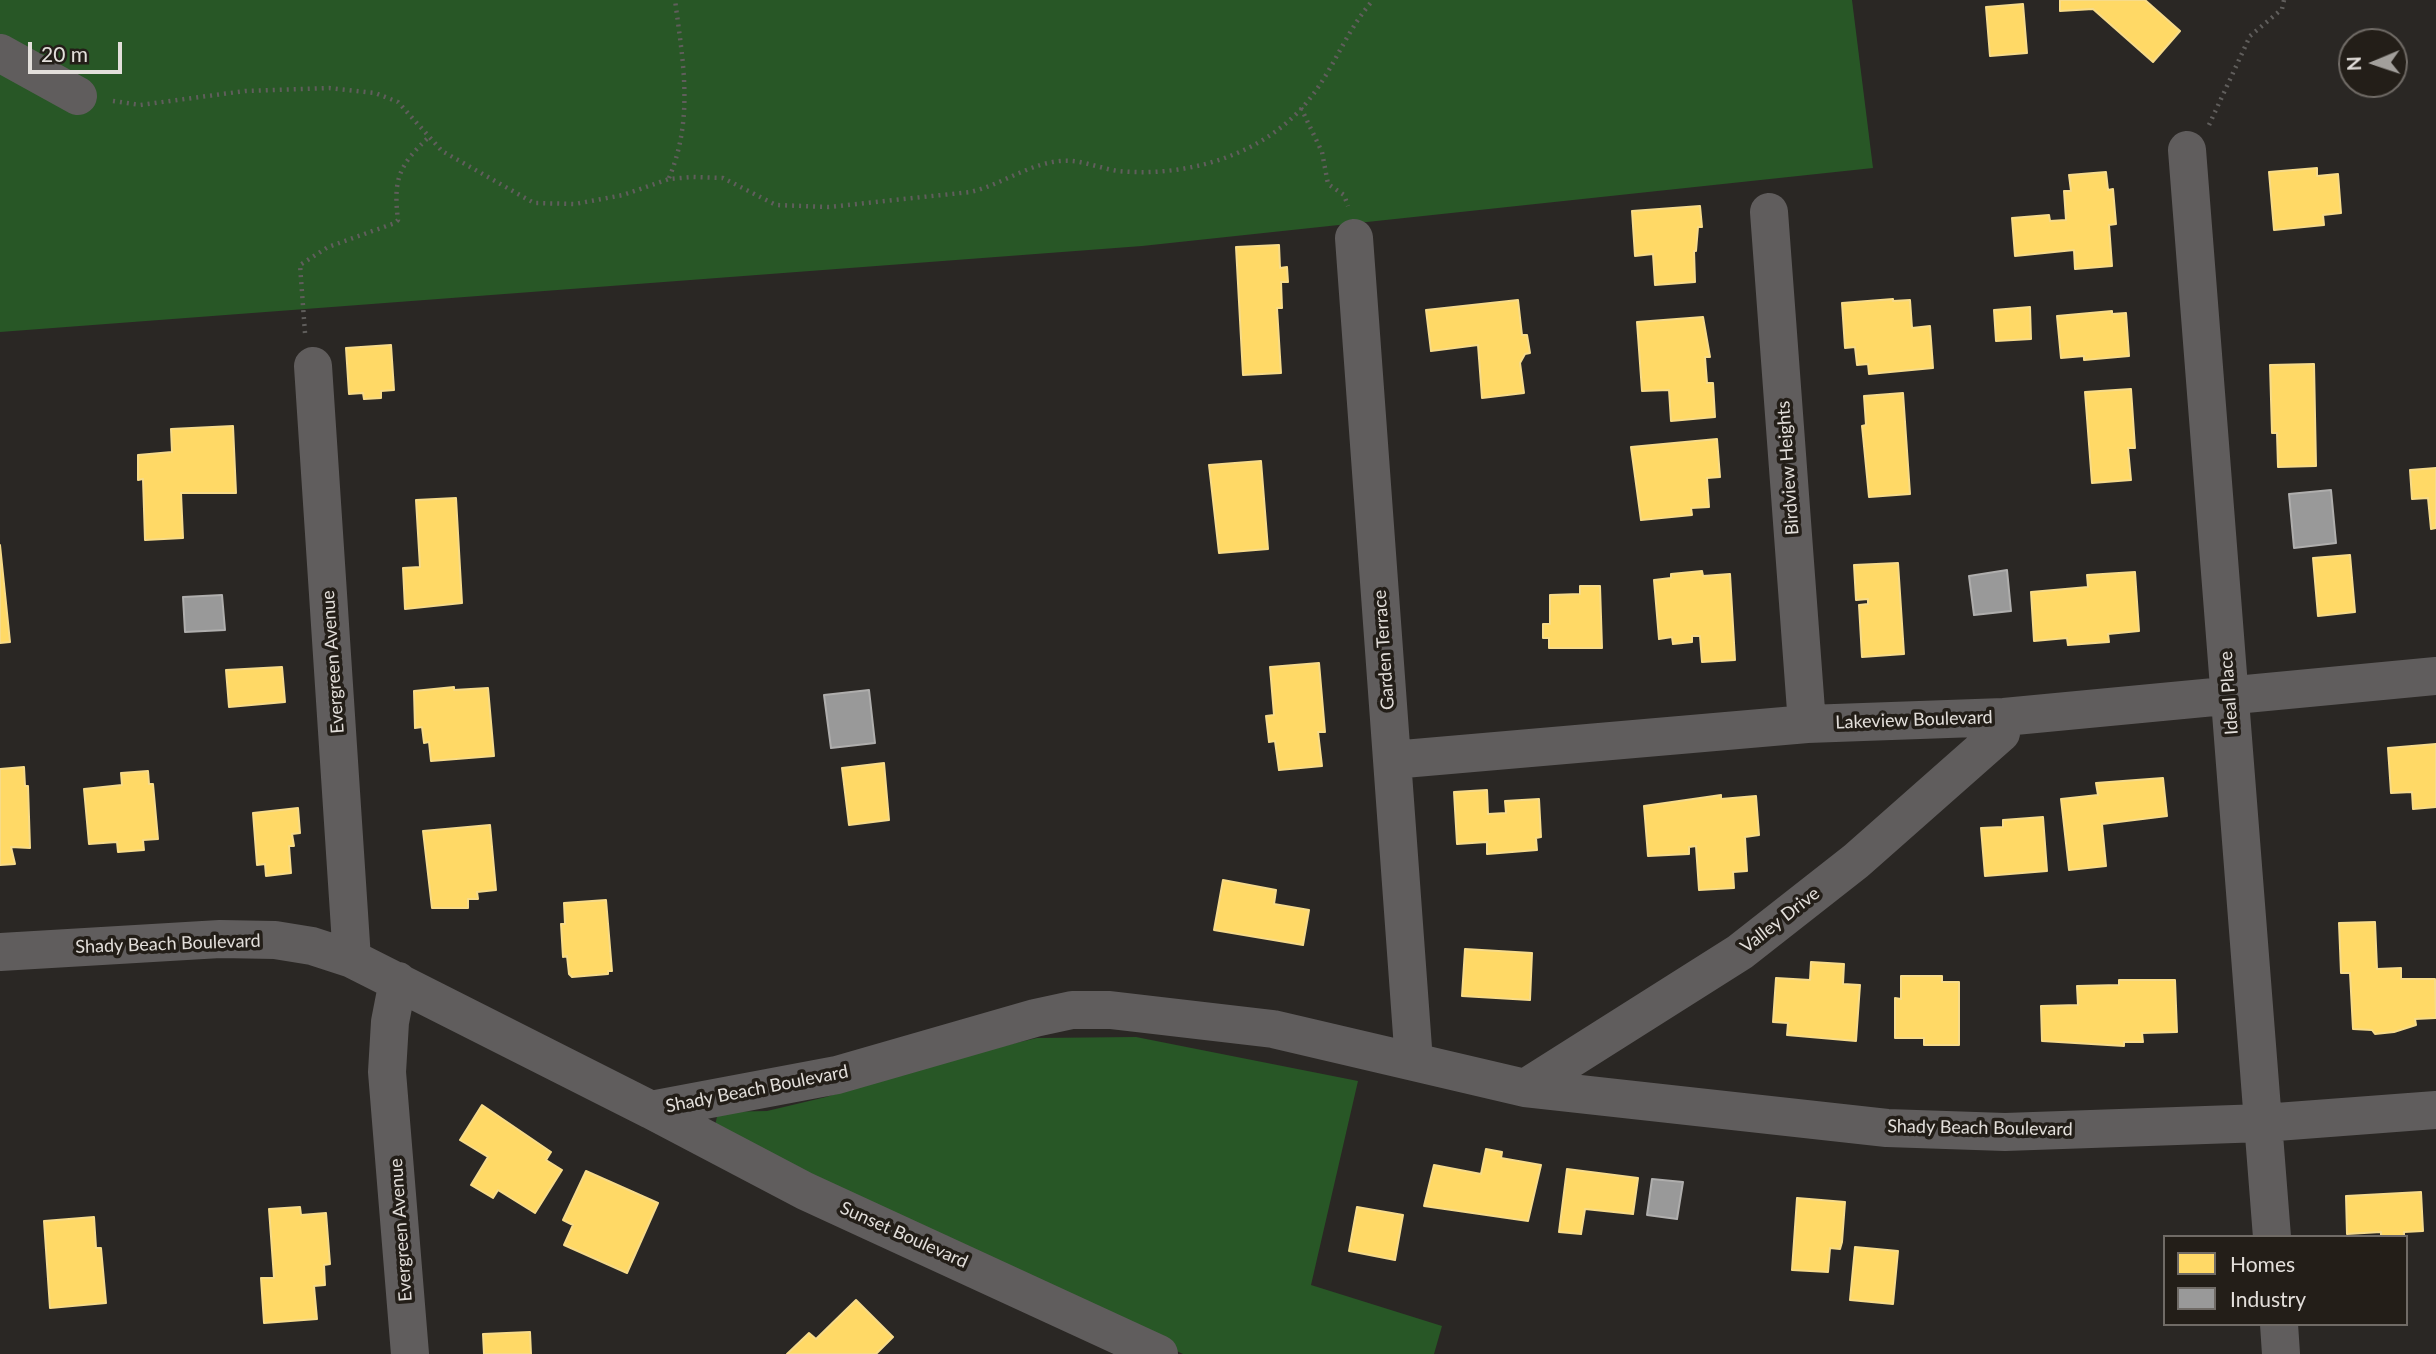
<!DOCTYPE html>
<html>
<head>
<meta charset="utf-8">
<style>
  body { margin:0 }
  #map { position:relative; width:2436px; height:1354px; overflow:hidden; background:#2a2724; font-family:Lato,sans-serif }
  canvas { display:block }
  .legend { position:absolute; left:2163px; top:1235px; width:245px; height:91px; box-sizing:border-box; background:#231e18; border:2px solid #706b66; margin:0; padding:9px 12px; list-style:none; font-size:21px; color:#e3dfdb }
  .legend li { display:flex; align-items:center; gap:14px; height:35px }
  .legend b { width:35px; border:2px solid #706b66 }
  .north { position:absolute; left:2338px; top:28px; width:70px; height:70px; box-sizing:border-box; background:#231e18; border:2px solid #706b66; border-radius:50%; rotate:268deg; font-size:19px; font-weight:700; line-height:28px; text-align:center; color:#e3dfdb }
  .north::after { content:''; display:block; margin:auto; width:24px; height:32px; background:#a29f9b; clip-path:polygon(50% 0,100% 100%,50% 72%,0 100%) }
  .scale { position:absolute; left:28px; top:42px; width:94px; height:32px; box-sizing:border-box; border:4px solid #e3dfdb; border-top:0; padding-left:9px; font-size:21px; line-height:24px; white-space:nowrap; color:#e3dfdb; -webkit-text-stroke:5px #231e18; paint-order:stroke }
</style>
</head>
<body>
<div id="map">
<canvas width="2436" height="1354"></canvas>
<ul class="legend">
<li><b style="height:19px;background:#ffd966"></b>Homes</li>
<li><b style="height:19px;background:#999"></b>Industry</li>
</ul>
<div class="north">N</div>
<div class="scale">20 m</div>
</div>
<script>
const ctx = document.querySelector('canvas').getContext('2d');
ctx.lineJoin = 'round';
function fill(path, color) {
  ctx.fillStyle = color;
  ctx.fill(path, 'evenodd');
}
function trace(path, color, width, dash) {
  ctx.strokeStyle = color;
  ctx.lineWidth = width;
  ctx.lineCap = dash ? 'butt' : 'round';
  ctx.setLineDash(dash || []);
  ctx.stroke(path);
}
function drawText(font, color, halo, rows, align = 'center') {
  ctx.font = font + ' Lato,sans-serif';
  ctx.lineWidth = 7;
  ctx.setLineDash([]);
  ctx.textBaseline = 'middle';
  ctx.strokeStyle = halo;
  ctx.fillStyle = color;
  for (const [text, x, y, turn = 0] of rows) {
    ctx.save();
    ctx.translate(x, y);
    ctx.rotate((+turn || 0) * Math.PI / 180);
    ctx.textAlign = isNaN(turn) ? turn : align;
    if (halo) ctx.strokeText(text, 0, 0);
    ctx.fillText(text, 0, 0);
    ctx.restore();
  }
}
fill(new Path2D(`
  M0,0H1852L1873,168L1142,246L0,332Z
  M1136,1037L1358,1081L1311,1285L1442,1326L1434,1354H1183L713,1135L718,1112L767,1111L826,1097L948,1059L1037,1038Z`), '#285726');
const homes = new Path2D(`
  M2060,0H2145L2180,31L2153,62L2093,9L2060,11Z
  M2023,4L2027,53L1990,56L1986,7Z
  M2317,168V176L2338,174L2341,213L2323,215L2324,225L2274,230L2269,172Z
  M2106,172L2108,190L2113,189L2116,224L2109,225L2112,266L2075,269L2074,250L2015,256L2012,218L2049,215L2050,221L2066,220L2064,191H2071L2069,175Z
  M1700,206L1702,227H1698L1696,251H1694L1695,282L1655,285L1653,254L1635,256L1632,211Z
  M1279,245L1280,268L1287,267L1288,282H1281L1282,308H1277L1281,373L1243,375L1236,247Z
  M1893,299V301L1910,300L1912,328L1930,326L1933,368L1869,374L1868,364L1857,365L1855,347L1845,348L1842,303Z
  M1518,300L1522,335H1527L1530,353L1525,354L1520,363L1524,393L1482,398L1478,345L1431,351L1426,310Z
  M2030,307L2031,339L1996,341L1994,310Z
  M2112,311V314L2126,313L2129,356L2084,360V356L2061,358L2057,316Z
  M1703,317L1710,357H1705L1707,383H1713L1715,417L1671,421L1669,390L1642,391L1637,322Z
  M391,345L394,390L381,391V398L364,399L363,393L349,394L346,348Z
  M2314,364L2316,466L2278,467L2277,433H2272L2270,365Z
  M2131,389L2135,448H2128L2131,480L2092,483L2085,392Z
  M1903,393L1910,494L1869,497L1862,426L1866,425L1864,396Z
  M233,426L236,493H181L183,538L145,540L143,479L138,480V455L172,452L171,429Z
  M1717,439L1720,477L1707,478L1709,507L1691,508L1692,515L1641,520L1631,447Z
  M1261,461L1268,549L1219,553L1209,465Z
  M2436,468V528L2431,529L2428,498L2412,499L2410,470Z
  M456,498L462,603L405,609L403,568L420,567L416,500Z
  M0,545L10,642L0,643Z
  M2350,555L2355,612L2318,616L2313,558Z
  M1898,563L1904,654L1862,657L1859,605L1868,604V599L1856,600L1854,565Z
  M1702,571L1703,576L1730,574L1735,660L1702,662L1700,636H1692V642L1673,644L1672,637L1659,639L1654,580L1671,578V574Z
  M2135,572L2139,631L2108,634L2109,642L2068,645L2067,638L2034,641L2031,592L2088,587L2087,575Z
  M1580,586H1600L1602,648H1549V638H1543V624H1550V595L1580,594Z
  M1319,663L1325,732H1318L1322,766L1279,770L1275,741L1269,742L1266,716L1274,715L1270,667Z
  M282,667L285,702L229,707L226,670Z
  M454,687V690L488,688L494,756L431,761L429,742L424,743L422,727L415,728L414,691Z
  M2436,744V807L2413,809L2412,792L2391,793L2388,748Z
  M884,763L889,820L849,825L842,768Z
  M24,767L25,786H28L30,848L11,847L15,864L0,865V769Z
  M148,771L149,784H153L158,839L143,840L144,850L118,852L117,842L89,844L84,789L122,785L121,773Z
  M2163,778L2167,816L2102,824L2106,866L2069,870L2061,799L2098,795L2096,783Z
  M1487,790L1488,814L1506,813L1505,801L1539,799L1541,837L1536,838L1537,850L1487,854V842L1457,844L1454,792Z
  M1721,795V799L1756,796L1759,835L1745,837L1747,871L1733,872L1734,888L1699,890L1696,846L1689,847V854L1648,856L1644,806Z
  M298,808L300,833L292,834L294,846H289L291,873L266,876L265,864L257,865L253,813Z
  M2043,817L2047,871L1985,876L1981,828L2003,827V820Z
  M490,825L496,890L477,892L478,899H468V908H432L423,831Z
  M1223,880L1276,890L1274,904L1309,910L1303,945L1214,930Z
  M606,900L612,971H608V974L572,977L569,974L567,956L563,957L561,924H565L564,903Z
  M2375,922L2377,969L2401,968V979H2435L2436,1018L2415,1019L2416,1025L2394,1032L2375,1034L2372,1030L2353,1029L2350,973H2341L2339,923Z
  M1465,949L1532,953L1530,1000L1462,996Z
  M1811,962L1844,964L1843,984L1860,985L1856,1041L1787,1035L1788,1023L1773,1022L1776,978L1810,980Z
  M1901,976H1942V982H1959V1045H1924V1038H1895V998L1901,999Z
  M2119,980H2175L2177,1032L2142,1033L2143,1042H2124V1046L2042,1041L2041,1006L2078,1005L2077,986L2119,985Z
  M482,1105L551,1152L546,1160L562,1170L535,1213L498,1190L493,1198L471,1185L488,1157L460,1140Z
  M1486,1149L1502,1152L1501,1158L1541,1165L1528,1221L1424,1206L1434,1165L1481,1174Z
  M1567,1169L1638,1178L1633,1214L1585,1209L1581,1234L1559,1232Z
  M586,1171L658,1203L627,1273L564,1245L573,1225L563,1220Z
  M2421,1192L2423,1231L2404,1232V1237H2381V1232L2347,1234L2346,1196Z
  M1797,1198L1845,1202L1842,1242L1840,1249L1830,1248L1828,1272L1792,1270Z
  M300,1207L301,1215L326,1213L330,1264L324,1265L325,1285L314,1286L317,1319L264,1323L261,1278H274L269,1209Z
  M1357,1207L1403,1215L1395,1260L1349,1251Z
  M94,1217L96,1248H101L106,1303L50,1308L44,1221Z
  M1855,1247L1898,1251L1893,1304L1850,1300Z
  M856,1300L893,1337L876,1354H787L809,1333L816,1339Z
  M530,1332L531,1354H484L483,1334Z`);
fill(homes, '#ffd966');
trace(homes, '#f7db89', 2);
const industry = new Path2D(`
  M2331,490L2336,543L2294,548L2289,494Z
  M2007,570L2011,611L1974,615L1969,576Z
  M222,595L225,630L185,632L183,597Z
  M869,690L875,743L831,748L824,695Z
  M1652,1179L1683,1182L1677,1219L1647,1215Z`);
fill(industry, '#999');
trace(industry, '#afaead', 2);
trace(new Path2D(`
  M113,101L140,105L245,91L329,88L375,93L398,102L442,151L534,203L575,204L623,195L669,179L693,177L723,178L776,205L829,207L970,192C1001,185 1028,164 1060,161C1080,159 1098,168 1118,171C1178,177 1247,160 1292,118C1331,82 1340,38 1373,0
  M1301,108L1322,152L1328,184L1344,195L1348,206
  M2209,125L2250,36L2282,9L2284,0
  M669,178C694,118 683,62 675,0
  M305,333L300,265L328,247L395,223L398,220C393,179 399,165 429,137`), '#605e5c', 4.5, [2, 5]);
trace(new Path2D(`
  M0,53L78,96
  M2187,150L2272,1237
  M1769,212L1807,724
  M1354,238L1414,1062
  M313,366L352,959
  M1392,760L1807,724L2004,717L2436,676
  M0,952L220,939L275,940L312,946L352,959L651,1110L837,1075L1035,1018L1072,1010H1110L1273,1029L1525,1088L1887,1128L2005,1132L2263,1123L2436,1110
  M398,981L390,1022L387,1072L410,1354
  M1525,1088L1740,952L1856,861L2001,733L2004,717
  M651,1110L805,1191L1159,1354
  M2279,1324L2281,1354`), '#605d5d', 38);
drawText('18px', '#e3dfdb', '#231e18', [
  ["Birdview Heights",1788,468,-94],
  ["Garden Terrace",1384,650,-94],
  ["Evergreen Avenue",333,662,-94],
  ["Ideal Place",2229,693,-94],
  ["Lakeview Boulevard",1914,720,-2],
  ["Valley Drive",1780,920,-38],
  ["Shady Beach Boulevard",168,944,-2],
  ["Shady Beach Boulevard",757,1089,-11],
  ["Shady Beach Boulevard",1980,1128,1],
  ["Evergreen Avenue",401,1230,-94],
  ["Sunset Boulevard",904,1235,24]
]);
</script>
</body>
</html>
